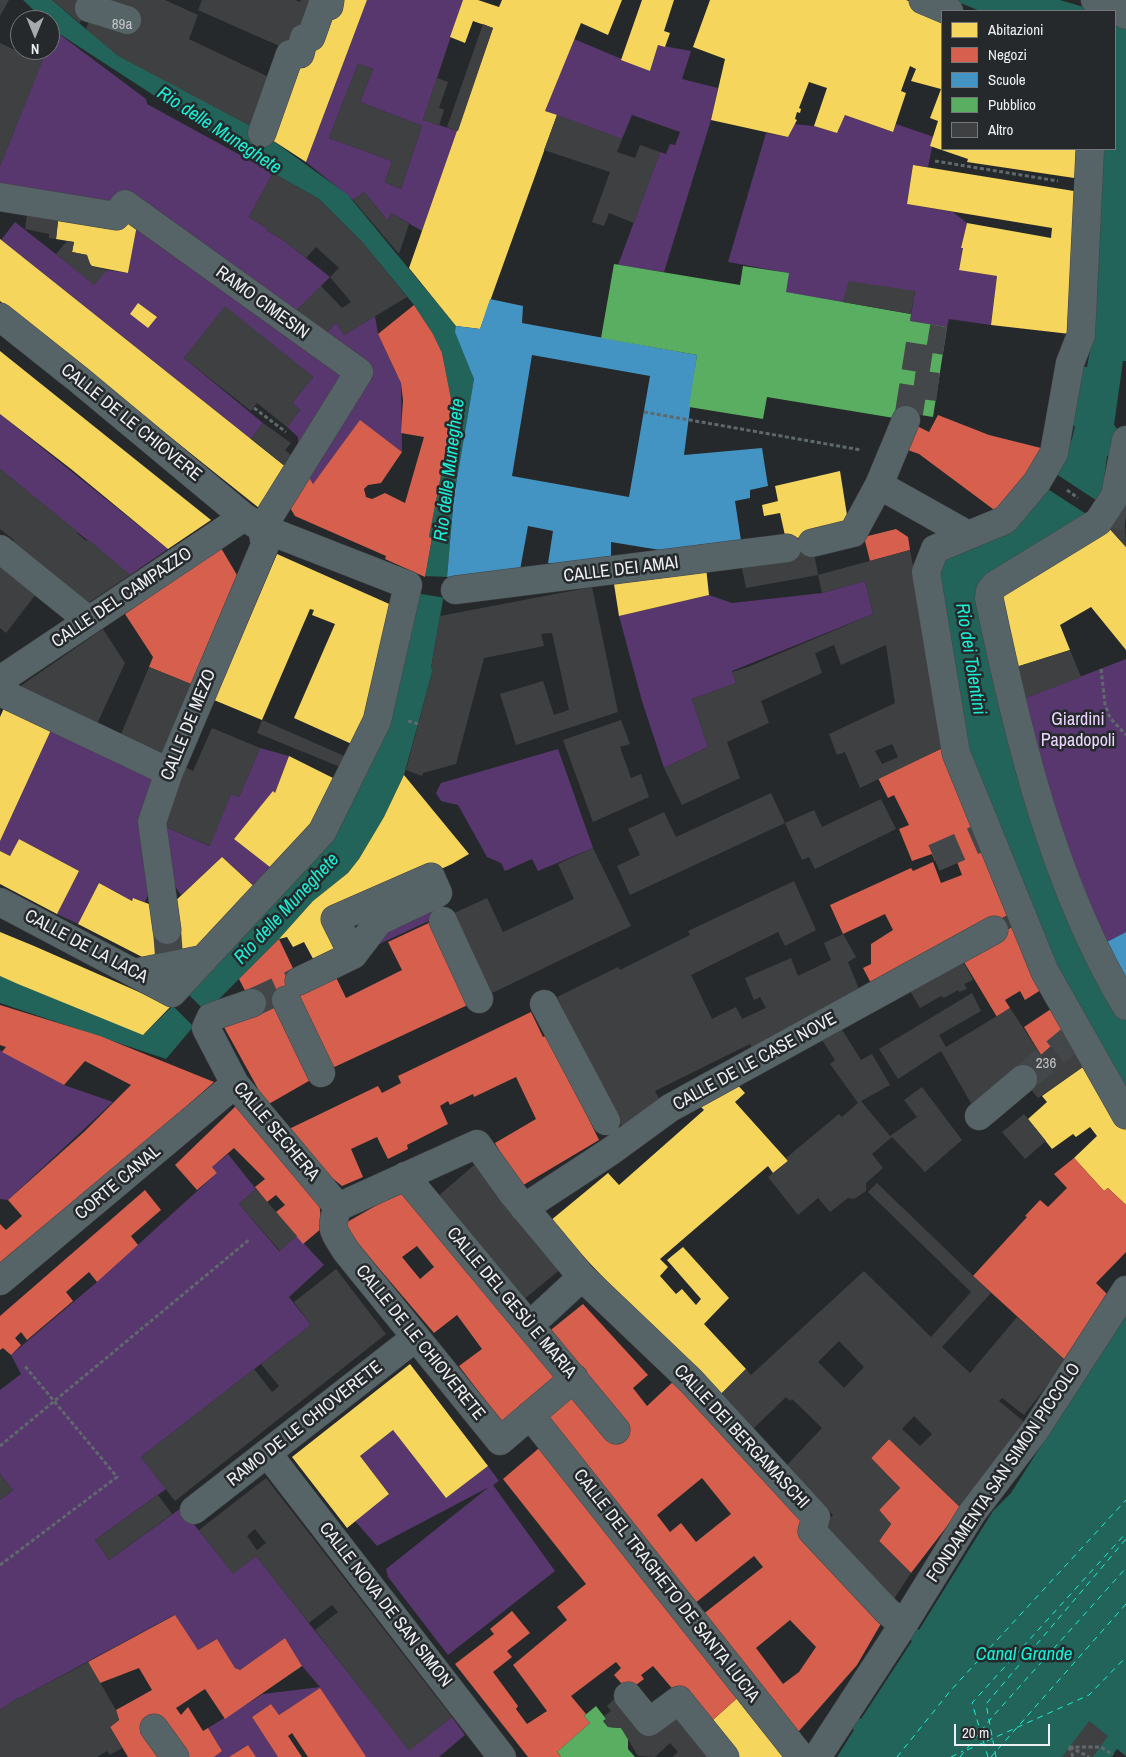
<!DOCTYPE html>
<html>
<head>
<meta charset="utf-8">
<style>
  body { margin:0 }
  #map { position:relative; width:1126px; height:1757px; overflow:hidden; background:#26292b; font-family:"Archivo Narrow",sans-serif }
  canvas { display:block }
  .legend { position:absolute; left:941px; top:10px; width:175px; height:140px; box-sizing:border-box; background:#25292c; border:1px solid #75787b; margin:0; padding:6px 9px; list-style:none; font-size:15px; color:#eceff1 }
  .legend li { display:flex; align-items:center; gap:10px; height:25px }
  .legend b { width:25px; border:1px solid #75787b }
  .north { position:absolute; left:10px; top:10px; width:50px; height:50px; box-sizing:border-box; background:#25292c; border:1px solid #75787b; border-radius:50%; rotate:180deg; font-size:14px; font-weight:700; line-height:20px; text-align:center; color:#eceff1 }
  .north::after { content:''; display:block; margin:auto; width:18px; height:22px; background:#a7aaac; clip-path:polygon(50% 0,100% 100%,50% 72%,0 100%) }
  .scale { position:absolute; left:954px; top:1724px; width:96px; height:22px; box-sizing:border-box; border:2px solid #eceff1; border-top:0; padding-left:6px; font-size:15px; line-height:18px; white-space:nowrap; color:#eceff1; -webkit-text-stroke:4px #25292c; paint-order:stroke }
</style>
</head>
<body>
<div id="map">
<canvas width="1126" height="1757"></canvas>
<ul class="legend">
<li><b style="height:14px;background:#f6d55c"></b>Abitazioni</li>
<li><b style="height:14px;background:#d6604d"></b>Negozi</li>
<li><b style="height:14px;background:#4393c3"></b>Scuole</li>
<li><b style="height:14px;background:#5aae61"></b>Pubblico</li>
<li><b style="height:14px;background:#3f4042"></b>Altro</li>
</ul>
<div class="north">N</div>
<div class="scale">20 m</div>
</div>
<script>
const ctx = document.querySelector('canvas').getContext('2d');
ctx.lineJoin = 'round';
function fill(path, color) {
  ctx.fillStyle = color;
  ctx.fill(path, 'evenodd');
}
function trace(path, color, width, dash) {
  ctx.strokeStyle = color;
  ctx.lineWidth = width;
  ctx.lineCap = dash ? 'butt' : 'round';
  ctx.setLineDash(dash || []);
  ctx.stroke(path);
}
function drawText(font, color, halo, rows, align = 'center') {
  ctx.font = font + ' "Archivo Narrow",sans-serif';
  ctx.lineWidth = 5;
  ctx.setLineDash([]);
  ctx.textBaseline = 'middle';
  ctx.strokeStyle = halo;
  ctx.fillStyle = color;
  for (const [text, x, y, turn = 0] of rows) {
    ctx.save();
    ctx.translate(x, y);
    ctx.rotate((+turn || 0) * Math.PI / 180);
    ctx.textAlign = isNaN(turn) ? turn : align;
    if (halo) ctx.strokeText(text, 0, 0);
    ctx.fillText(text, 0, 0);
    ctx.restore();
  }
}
fill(new Path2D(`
  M367,0H463L423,120L458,131L422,231L391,213L388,221L364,192L353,200L306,162ZM358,64L373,69L360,102L422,126L401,189L385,182L392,161L329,138Z
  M55,31L146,99L147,104L273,173L249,217L268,229L267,231L282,239L330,277L292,315L112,214L0,191V166L42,61L47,50H50V42Z
  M574,39L650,71L658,45L691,51L682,79L718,88L711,120L664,272L618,265L660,152L666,154L670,144L675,145L680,132L632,115L622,139L545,111Z
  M845,115L892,132L896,124L934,137L928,167L913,165L907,204L953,212L967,223L961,247L963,248L959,269L997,276L991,325L949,319L947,327L910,321L915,292L849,282L843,302L785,292L788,273L728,262L766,133L788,137L793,124L814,126L837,133Z
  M15,222L94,284L107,270L128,273L137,225L353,374L298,446V437L287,427L300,410L292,403L313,377L225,307L184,358L263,423L251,439L1,240Z
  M375,316L378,334L401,383L402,452L360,421L313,484L306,472L361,382L373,379L367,371L322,338L336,322L344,335Z
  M0,414L168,549L130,575L0,469Z
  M865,581L873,614L732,671L736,683L692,699L708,747L664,768L642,701L619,616L709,595L732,603L822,593Z
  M1126,659V932L1099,946L1020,700Z
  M51,730L153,778L138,820L152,885L145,902L134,898L132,901L99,883L78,924L57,914L79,871L19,839L10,856L0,851V841Z
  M260,748L289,756L275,793L273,792L234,839L275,871L259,891L222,857L181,895L172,882L161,825L209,846L231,794L239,797Z
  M558,749L593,848L538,871L532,859L505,871L501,863L487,857L458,805L441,801L436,793L441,783Z
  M438,897L446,913L364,951L381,923Z
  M0,1050L64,1085L113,1102L8,1200L0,1199Z
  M228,1154L256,1189L239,1204L279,1251L297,1236L324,1265L289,1297L311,1325L141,1457L166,1489L95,1540L109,1560L181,1508L233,1573L256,1556L409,1750L452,1717L465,1735L439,1757H366L320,1688L279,1715L271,1704L252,1717L278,1757H256L248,1745L229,1757H214L222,1751L208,1728L263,1694L320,1687L302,1666L285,1638L240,1670L235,1668L217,1639L198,1650L174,1615L20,1698L19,1697L0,1710V1500L13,1490L0,1474V1390L21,1374L11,1355L97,1282L217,1173L212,1167Z
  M393,1430L446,1498L488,1466L499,1481L493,1485L555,1571L448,1655L388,1577L386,1569L489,1487L377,1546L355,1521L389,1494L360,1456Z`), '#57376e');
fill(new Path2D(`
  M23,0H52L86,29L169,82L258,130L348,195L456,326L474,379L454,496L447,577L431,668L433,669L404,775L384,817L359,859L348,873L313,901L279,939L204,1014L166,1059L0,1003V976L144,1034L249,931L334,829L425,577L432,539L429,537L448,439L451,399L442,353L433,334L414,305L363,243L319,199L273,173L55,31L50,26V20H44Z
  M953,0H1060L1097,11H980Z
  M1115,18L1126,24V361H1123L1114,425L1119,431L1115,453L1107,456L1101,503L980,592L1126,1019V1097L1056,972L967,749L938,572L945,555L1055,473L1072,439L1075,426L1066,425L1078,366L1087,367L1090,351L1099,149H1115Z
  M1126,1312V1756L1117,1749L1111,1757H837L854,1730L850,1727L856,1716L861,1719L912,1641L908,1638L915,1627L919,1630L993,1511L1011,1493Z`), '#22645a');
fill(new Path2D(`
  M1053,472L1102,504L1094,519L1043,486Z
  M423,576L449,577L446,598L415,593Z
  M184,990L208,1014L195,1028L170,1003Z`), '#26292b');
fill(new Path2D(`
  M335,0H367L306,162L266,136L291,67L299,70L309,44Z
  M463,0H478L499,7L502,0H622L608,35L581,23L545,111L557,115L480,329L456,326L409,268L493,28L473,21L465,43L450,37Z
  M642,0H674L664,31L670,33L665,47L658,45L650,71L621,60Z
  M710,0H906L942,15V149H1081V179L967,162L968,159L930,146L938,121L930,118L941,89L911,81L916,69L910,66L901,91L906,93L893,132L845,115L837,133L814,126L827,88L809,82L799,108L801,109L800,113L797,112L795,119L797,120L788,137L711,120L725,59L693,47Z
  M913,165L1080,192L1070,334L991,325L997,276L959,270L963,248H961L967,223L1051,238L1052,228L907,204Z
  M59,212L137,225L128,273L92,266L88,262L87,255L72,252L74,242L56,239Z
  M0,239L286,467L259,508L0,301Z
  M138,303L157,317L148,328L130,314Z
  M0,351L141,464L211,520L168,549L71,469L0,414Z
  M840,471L849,528L786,540L780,513L764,516L762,505L778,501L775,486Z
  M1108,527L1126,547V650L1091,607L1060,625L1070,650L1013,668L996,588Z
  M277,554L396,607L381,683L354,745L294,718L335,624L312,615L314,610L310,609L262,720L214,700Z
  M706,567L709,595L619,616L614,584Z
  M4,708L51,730L0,841V717Z
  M289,756L339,781L320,818L275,871L234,839L273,791L275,793Z
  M404,775L469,854L452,864L332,918L350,950L317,966L304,942L293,947L287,937L279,939L313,901L348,873L359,859L384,817Z
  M19,839L79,871L57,914L0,884V851L10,856Z
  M222,857L259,891L205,950L148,960L78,924L99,883L132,901L133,898L157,907L170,906Z
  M0,932L34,946L171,1006L143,1035L18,984L0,976Z
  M1087,1064L1126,1129V1205L1108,1188L1104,1191L1074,1158L1097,1136L1090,1127L1076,1137L1073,1134L1052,1149L1028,1119L1047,1102L1042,1096Z
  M733,1080L745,1093L735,1102L788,1161L773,1173L768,1166L660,1259L668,1267L660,1276L676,1294L682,1289L696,1305L701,1299L667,1260L683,1247L729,1298L704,1324L746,1369L717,1398L550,1221L608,1173L619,1185L704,1110L696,1102Z
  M410,1364L488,1466L446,1498L393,1430L360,1456L389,1494L347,1528L292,1457Z
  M744,1692L796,1757H731L705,1727Z`), '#f6d55c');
fill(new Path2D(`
  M414,305L433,334L442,353L451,399L448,439L429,537L432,538L425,577L385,559L386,556L295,516L289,506L306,472L313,484L360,420L402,452L381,483L368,485L364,489L366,497L372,499L385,493L405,503L424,437L401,433L403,400L401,383L378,334Z
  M938,415L989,435L1049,450L1001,515L919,454L905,449L915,425L929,432Z
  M896,529L908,537L910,550L870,561L864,537Z
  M221,548L237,575L191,684L149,667L153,657L125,614Z
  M947,746L1012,913L873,987L863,968L871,964V944L893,930L885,914L843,934L830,905L911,868L913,871L933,862L941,883L962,875L956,859L950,860L948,855L935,861L932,854L912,861L899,829L909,825L894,795L888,798L878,778Z
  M433,921L472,1003L328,1070L267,1105L219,1018L252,1004L239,979L279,939L299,981L331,967L346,998L402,970L388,942Z
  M1017,924L1044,988L1025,1000L1020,991L1005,1000L1010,1008L997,1017L961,957Z
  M0,1005L100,1036L214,1082L0,1271V1224L6,1230L22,1216L8,1200L84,1132L131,1085L85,1061L64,1085L2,1052L6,1047L0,1045Z
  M1054,1007L1066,1033L1041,1055L1024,1027Z
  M531,1012L543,1037L548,1035L599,1140L520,1187L495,1143L536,1119L516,1077L474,1097L473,1094L450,1105L448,1101L440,1106L448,1124L407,1145L408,1149L388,1159L377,1137L351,1149L363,1177L342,1186L325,1172L289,1129L378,1086L382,1093L401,1083L398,1076Z
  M238,1104L319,1201L322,1228L303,1244L276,1212L285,1205L276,1195L267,1202L255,1187L265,1179L234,1148L212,1167L217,1173L197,1190L175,1165Z
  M1074,1158L1104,1191L1108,1188L1126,1205V1252L1096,1283L1110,1297L1066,1361L973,1276L1027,1217L1025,1216L1040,1200L1048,1207L1067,1188L1054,1174Z
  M405,1189L561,1376L508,1430L459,1366L482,1349L457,1315L434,1333L342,1225ZM417,1246L434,1267L420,1279L402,1257Z
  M145,1190L161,1210L131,1236L138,1245L97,1282L89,1272L66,1292L73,1301L27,1340L21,1332L15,1338L21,1345L11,1355L3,1348L0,1350V1316Z
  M583,1304L648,1375L633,1388L647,1406L677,1378L886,1615L857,1665L792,1739L697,1619L763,1567L754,1556L689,1608L535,1414L571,1386L547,1333ZM702,1478L731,1514L696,1542L681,1523L670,1532L657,1515ZM790,1620L816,1647L799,1672L783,1684L756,1648Z
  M889,1439L961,1508L911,1573L879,1541L891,1524L879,1510L900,1488L871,1458Z
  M545,1443L744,1692L705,1727L653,1666L641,1675L644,1679L628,1691L614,1675L621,1668L616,1662L571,1696L586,1714L584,1716L590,1723L557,1752L561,1757H528L455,1664L494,1634L490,1629L512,1611L530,1633L507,1651L512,1657L493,1672L518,1706L516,1709L527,1724L547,1711L513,1665L567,1620L557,1607L586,1584L503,1479Z
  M175,1615L198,1650L217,1639L235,1668L240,1670L285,1638L302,1666L225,1719L205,1689L176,1708L181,1715L188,1707L203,1731L208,1728L222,1751L214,1757H128L110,1727L119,1720L116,1710L152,1690L139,1668L100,1683L88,1662Z
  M320,1688L365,1755L366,1757H308L292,1733L288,1736L302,1757H278L252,1717L271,1704L279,1715Z
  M248,1745L256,1757H229Z`), '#d6604d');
fill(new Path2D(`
  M490,299L523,306L522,323L697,355L684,455L762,448L768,486L750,490V498L735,501L742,547L666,551L611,542V556L569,564L548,563L553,531L528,526L520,570L447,577L454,496L474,379L455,332L456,326L480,329ZM532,355L650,376L629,497L512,476Z
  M1126,932V993L1099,946Z`), '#4393c3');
fill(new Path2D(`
  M614,264L740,285L743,266L789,273L786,292L911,314L910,321L947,327L933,417L909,413L894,418L767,397L763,419L689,407L697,355L601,338Z
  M596,1706L606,1719L603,1721L608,1727L621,1728L628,1736V1749L635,1757H561L559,1754L557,1752L590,1723L584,1716Z`), '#5aae61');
trace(new Path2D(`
  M967,1750L1089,1695L1126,1657
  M897,1757L951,1690L1126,1500
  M951,1757L963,1751
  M960,1757L994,1715L1126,1568
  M988,1757L972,1703L1126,1533
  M991,1757L1126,1604
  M996,1757L986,1704L1126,1539`), '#19f0d5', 1, [6, 5]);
fill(new Path2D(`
  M0,0H9L0,16Z
  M52,0H87L80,23Z
  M96,0H165L198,15L189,39L277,81L258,130L118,56L86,29Z
  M202,0H295L300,2L301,0H319L298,41L289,38L286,49L198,10Z
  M483,24L493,28L458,131L447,127Z
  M50,26L55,31L50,42Z
  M0,43L17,51L20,46V50H47L0,166Z
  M358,64L373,69L360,102L422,126L401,189L385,182L392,161L329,138Z
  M437,78L448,82L439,108L444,110L439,126L423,120Z
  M557,115L622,139L617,152L635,158L640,145L660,152L634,223L609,213L604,226L592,222L610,172L544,150Z
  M273,173L319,199L363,243L407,297L344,335L336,322L322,338L292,315L321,286L342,308L351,302L330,277L339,268L316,247L306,258L282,239L267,231L268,229L249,217Z
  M364,192L388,221L391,213L409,224L399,254L353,200Z
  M28,207L59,212L56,239L49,238V234L25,229Z
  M67,241L74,242L72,252L87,255L91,266L107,270L94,285L56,254Z
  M849,281L915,291L911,314L843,302Z
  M225,306L313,377L292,403L300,410L287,427L257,403L251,411L184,358Z
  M263,423L291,443L285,450L291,455L286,467L251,439Z
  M0,469L78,532L77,533L86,541L88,539L130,575L88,603L12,543L14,540L0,529Z
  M1126,497L1125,527L1126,547L1108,527Z
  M811,536L818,575L746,588L741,564L786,540Z
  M910,550L947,746L860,788L845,752L837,755L829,734L895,703L886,645L841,665L834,645L815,653L822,673L761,701L769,723L727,742L740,778L682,805L664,768L708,747L692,699L736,683L732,672L748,667L873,614L865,581L822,593L818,575ZM892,744L898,757L882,764L875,751Z
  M0,566L36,594L6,633L0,628Z
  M592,587L618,712L516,745L500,694L543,681L554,715L569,710L552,633L541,634L544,646L484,658L456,764L423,773L422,776L406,770L433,669L431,668L440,616Z
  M103,629L125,663L97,724L19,687Z
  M1070,650L1081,677L1020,700L1013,668Z
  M149,667L191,684L163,753L121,734Z
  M262,720L349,758L345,769L257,733Z
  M621,720L630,744L620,747L631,778L641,774L649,797L593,822L563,740Z
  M212,728L260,748L239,797L231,794L210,846L161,825L185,767L193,771Z
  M771,793L785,823L630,895L617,866L640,855L628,829L664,812L676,837Z
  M881,799L896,829L815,869L809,857L802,860L785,823L814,810L822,827Z
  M593,848L631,926L488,995L450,915L487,898L503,932L574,899L558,864Z
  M794,881L816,930L785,946L778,932L691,975L712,1019L736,1007L742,1019L766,1008L760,997L754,1000L745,978L791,958L798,976L831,960L824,943L843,934L856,957L848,962L861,994L754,1053L750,1044L655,1091L662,1104L622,1127L557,997L618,967L620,970L690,935L688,931Z
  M1012,913L1017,924L998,934L990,924Z
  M961,957L973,980L964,984L967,989L959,992L958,990L944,998L941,996L920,1008L909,989Z
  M972,993L981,1011L939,1035L946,1047L1010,1008L1041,1055L1066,1033L1083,1067L1038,1098L1019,1075L976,1112L941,1051L898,1079L879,1049Z
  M841,1028L861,1060L872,1054L890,1085L861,1101L890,1136L917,1117L904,1100L922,1087L962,1140L925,1172L892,1137L872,1154L883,1168L866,1183V1191L854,1199L848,1198L830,1212L818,1198L798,1215L768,1177L788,1161L786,1158L839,1114L842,1117L858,1103L830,1064L835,1060L818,1034Z
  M1024,1114L1046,1141L1025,1159L1002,1132Z
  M474,1165L562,1268L523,1300L436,1198Z
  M877,1183L991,1293L942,1347L970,1373L1017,1317L1066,1361L1024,1415L1002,1398L999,1401L1028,1425L961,1508L889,1439L871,1458L900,1488L879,1510L891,1524L879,1541L911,1573L888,1608L817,1533L833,1515L786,1466L822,1428L792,1399L790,1401L786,1397L751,1431L717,1398L746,1369L751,1375L864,1271L931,1337L971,1292L868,1192ZM839,1341L864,1367L844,1388L818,1362ZM914,1416L932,1434L920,1446L902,1429Z
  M256,1189L297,1236L280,1251L239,1204Z
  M336,1269L386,1334L175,1501L141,1457L254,1369L272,1392L279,1386L261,1364L311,1325L294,1302Z
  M0,1474L13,1490L0,1500Z
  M266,1478L452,1717L409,1751L315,1630L338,1612L332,1605L309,1623L256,1556L233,1574L199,1530ZM255,1529L266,1543L257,1550L247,1536Z
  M158,1495L172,1514L109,1560L95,1540Z
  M88,1662L116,1710L119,1720L110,1727L122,1748L110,1755L107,1751L97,1757H0V1710L19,1697L20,1698Z
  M614,1699L649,1726L676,1705L720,1757H672L678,1752L670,1743L655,1757L638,1756L621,1728L608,1727L604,1721L606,1719L604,1716L611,1711L607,1706Z
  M1089,1721L1108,1736L1093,1757H1062Z`), '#3f4042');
trace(new Path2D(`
  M914,384L938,387
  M909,413L921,337L945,341
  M1114,514L1126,516
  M934,858L980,838
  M167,930L169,956
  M252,1003L299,981
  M1023,1079L1070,1040`), '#444749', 28, [28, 14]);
const minor = new Path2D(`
  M923,0L949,11
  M1095,0L1126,15
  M89,8L127,20
  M262,133L290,54H300L304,38L311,37L322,6H329L330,0
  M1090,149L1081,335L1070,363L1054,453L1037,482L1005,520L935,549L926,572L956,753L1045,972L1126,1115
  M0,197L116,216L125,204L359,372L262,528
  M0,317L78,379L244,517L262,528L408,585L377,721L322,832L172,993
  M1126,440L1115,496L1098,522L995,585L990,591L989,598C1018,736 1053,884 1126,1006
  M879,485L906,420
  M812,543L853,533L879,485L968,535
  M0,549L88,620
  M455,590L787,548
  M0,680L244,517
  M0,692L169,772
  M0,902L172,993
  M443,921L479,999
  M167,930L152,822L169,772L265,545L262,528
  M134,973L204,959
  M299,981L353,955L379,921L438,893L431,877L335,919L353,955
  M286,1000L321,1073
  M252,1003L211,1017L206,1028L235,1084L338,1207
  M544,1004L606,1121
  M979,1116L1023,1079
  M405,1176L616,1430
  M338,1207L477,1144L513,1194L582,1277L691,1381L816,1517L812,1531L887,1611L903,1625
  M338,1207C329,1230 334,1231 346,1251L500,1441L574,1378
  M524,1208L611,1151L670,1108L994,930
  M0,1281L235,1084
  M542,1314L582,1277
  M530,1415L801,1757
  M268,1454L502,1757
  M194,1510L415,1338
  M628,1696L649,1722L679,1700L725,1757
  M154,1728L175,1757
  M817,1757L903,1625L972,1513L1036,1429L1126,1290`);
trace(minor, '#434546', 29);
trace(new Path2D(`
  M935,161L1058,181
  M254,408L286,432
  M644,412L861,450
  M1067,490L1078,498
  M1101,669L1105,704L1110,718L1126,735
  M408,721L419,724
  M0,1446L250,1239
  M0,1565L117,1477L24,1365
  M1069,1747H1101L1113,1755
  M1069,1747L1073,1757
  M1070,1747L1089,1757`), '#5f696c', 3, [4, 2.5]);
trace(minor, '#566468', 28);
drawText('15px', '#c1c3c5', null, [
  ["89a",122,25],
  ["236",1046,1064]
]);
drawText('18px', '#eceff1', '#25292c', [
  ["RAMO CIMESIN",262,303,36],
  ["CALLE DE LE CHIOVERE",131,423,39],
  ["CALLE DEI AMAI",621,570,-7],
  ["CALLE DEL CAMPAZZO",122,598,-34],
  ["CALLE DE MEZO",189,725,-68],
  ["CALLE DE LA LACA",86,947,28],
  ["CALLE DE LE CASE NOVE",755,1062,-29],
  ["CALLE SECHERA",276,1132,50],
  ["CORTE CANAL",118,1183,-40],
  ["CALLE DEL GESÙ E MARIA",511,1303,50],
  ["CALLE DE LE CHIOVERETE",420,1343,51],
  ["RAMO DE LE CHIOVERETE",305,1424,-38],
  ["CALLE DEI BERGAMASCHI",741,1437,47],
  ["FONDAMENTA SAN SIMON PICCOLO",1004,1473,-56],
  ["CALLE DEL TRAGHETO DE SANTA LUCIA",666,1586,52],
  ["CALLE NOVA DE SAN SIMON",385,1605,52]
]);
drawText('18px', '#ecd5fe', '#25292c', [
  ["Giardini",1078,720],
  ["Papadopoli",1078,741]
]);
drawText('italic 19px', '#19f0d5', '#25292c', [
  ["Rio delle Muneghete",219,131,33],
  ["Rio delle Muneghete",450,470,-83],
  ["Rio dei Tolentini",970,659,81],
  ["Rio delle Muneghete",287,909,-47],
  ["Canal Grande",1024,1655]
]);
</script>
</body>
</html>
